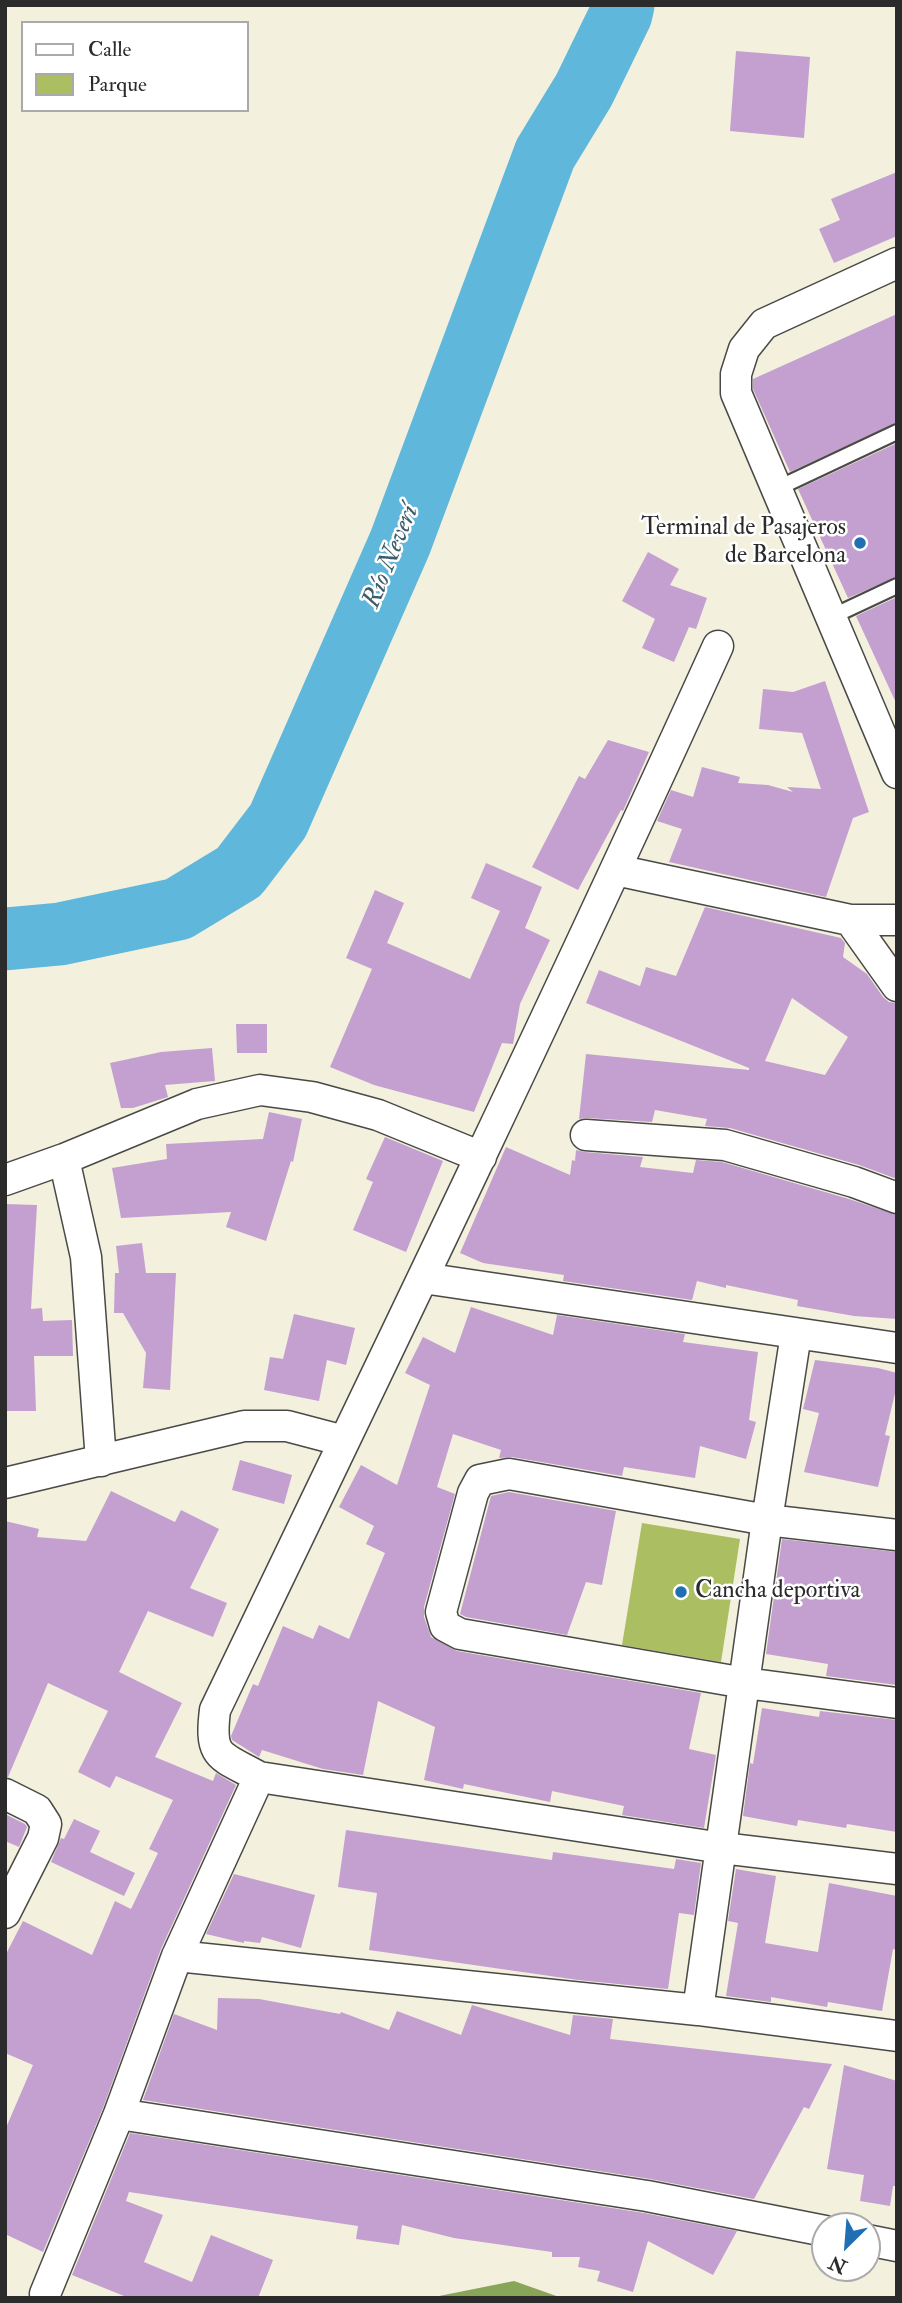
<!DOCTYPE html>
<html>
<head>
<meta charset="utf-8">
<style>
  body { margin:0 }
  #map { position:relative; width:902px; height:2303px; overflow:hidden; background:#f3f0de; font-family:"IM FELL Double Pica",serif }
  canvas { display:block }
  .frame { position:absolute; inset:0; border:7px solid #2b2b2b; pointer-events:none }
  .legend { position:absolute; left:21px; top:21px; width:228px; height:91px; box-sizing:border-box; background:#fff; border:2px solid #aaa; margin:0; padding:9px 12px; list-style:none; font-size:21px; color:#2b2b2b }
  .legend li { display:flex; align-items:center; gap:14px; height:35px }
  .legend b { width:35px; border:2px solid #aaa }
  .north { position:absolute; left:811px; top:2212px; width:70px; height:70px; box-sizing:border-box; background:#fff; border:2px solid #aaa; border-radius:50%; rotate:205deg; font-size:19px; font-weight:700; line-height:28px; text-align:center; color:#2b2b2b }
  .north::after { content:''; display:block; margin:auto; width:24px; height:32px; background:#1f6fb2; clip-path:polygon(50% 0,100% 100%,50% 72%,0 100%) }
</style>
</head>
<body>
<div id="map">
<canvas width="902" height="2303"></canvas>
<div class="frame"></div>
<ul class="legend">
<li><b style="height:9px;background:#fff"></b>Calle</li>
<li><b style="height:19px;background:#abbe62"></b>Parque</li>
</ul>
<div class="north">N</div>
</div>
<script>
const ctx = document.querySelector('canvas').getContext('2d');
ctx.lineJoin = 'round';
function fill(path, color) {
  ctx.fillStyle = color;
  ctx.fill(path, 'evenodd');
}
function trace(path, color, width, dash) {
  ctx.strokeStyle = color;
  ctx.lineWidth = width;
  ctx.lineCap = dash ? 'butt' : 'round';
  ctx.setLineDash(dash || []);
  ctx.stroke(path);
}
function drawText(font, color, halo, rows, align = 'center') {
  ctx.font = font + ' "IM FELL Double Pica",serif';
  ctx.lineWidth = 5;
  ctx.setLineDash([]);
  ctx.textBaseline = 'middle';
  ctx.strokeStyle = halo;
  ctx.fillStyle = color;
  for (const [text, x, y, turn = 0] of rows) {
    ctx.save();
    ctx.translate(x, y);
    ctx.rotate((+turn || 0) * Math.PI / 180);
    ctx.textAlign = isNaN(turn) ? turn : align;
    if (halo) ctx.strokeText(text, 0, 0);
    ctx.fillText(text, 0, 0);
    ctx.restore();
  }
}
fill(new Path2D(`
  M642,1523L740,1539L721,1662L622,1645Z`), '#abbe62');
fill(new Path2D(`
  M514,2281L562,2298H429Z`), '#88a558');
trace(new Path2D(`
  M5,939L60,934L178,909L239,872L278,821L400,543L545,154L584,90L621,14L623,5`), '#5fb7dc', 63);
fill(new Path2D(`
  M736,51L810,57L804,138L730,131Z
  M897,172V236L834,263L819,229L840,220L831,199Z
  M897,314V423L790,472L753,389V379Z
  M897,443V577L848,598L798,489Z
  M648,552L679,569L670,585L707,598L696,629L689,627L674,662L642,648L655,619L622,601Z
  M897,597V705L856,616Z
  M825,681L869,812L853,818L826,897L669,862L682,829L657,821L671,790L693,797L702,767L740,777L738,783L768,785L793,792L787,787L821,789L802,733L759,729L763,689L793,692Z
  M608,740L649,752L623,811L621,810L578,890L532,867L579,776L585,779Z
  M486,863L542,887L525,928L550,940L520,1004L513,1044L502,1043L474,1112L374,1085L330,1067L372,969L346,958L375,890L404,903L387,943L470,979L500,911L471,898Z
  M705,907L841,938L845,943L843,957L867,974L883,997L889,1002L897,1003V1179L859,1165L730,1128L705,1126L707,1119L655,1110L652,1122L587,1118L579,1119L586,1054L749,1070V1068L586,1003L599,970L640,986L646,967L676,976ZM792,998L848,1037L825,1075L765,1061Z
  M236,1024H267V1053H237Z
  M212,1048L215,1081L165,1085L168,1097L133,1108H121L110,1063L161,1052Z
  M269,1112L302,1119L293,1162L291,1161L266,1241L226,1227L231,1212L121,1218L112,1168L167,1159L166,1144L263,1139Z
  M385,1137L443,1161L406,1252L353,1230L373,1182L366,1179Z
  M506,1147L570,1175L572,1160L575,1161L576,1150L585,1152L643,1157L640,1167L693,1173L696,1160L722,1162L849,1199L897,1215V1319L854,1316L797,1306L798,1300L726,1285V1288L697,1281L692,1300L563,1281L564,1275L483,1263L460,1253Z
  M5,1204L37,1205L31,1309L42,1308L43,1321L72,1320L73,1356H34L36,1411H5Z
  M142,1243L146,1273H176L170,1390L143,1388L146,1353L123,1313H114L115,1273H119L116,1246Z
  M471,1307L553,1335L557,1315L685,1334L683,1342L758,1352L749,1420L756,1422L746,1459L700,1446L695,1478L624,1467L622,1476L512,1457L499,1458L501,1450L453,1434L437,1487L455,1494L424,1607V1617L431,1637L457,1651L701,1693L689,1749L716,1755L704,1828L622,1815L624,1806L552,1791L550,1802L464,1784L463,1789L424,1780L435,1727L378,1701L363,1775L323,1769L262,1750L259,1757L232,1740L231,1736L253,1684L258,1686L283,1626L313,1639L319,1625L349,1639L385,1553L366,1544L374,1526L339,1507L361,1465L397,1485L430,1385L405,1373L423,1337L455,1353Z
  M294,1314L355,1328L346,1365L327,1360L319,1401L264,1390L270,1357L283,1359Z
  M815,1360L878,1368L897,1373V1385L885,1435L890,1436L878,1487L804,1472L819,1413L803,1409Z
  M240,1460L292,1475L284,1504L232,1490Z
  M111,1491L175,1522L181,1510L219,1529L190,1588L227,1603L213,1637L148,1611L119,1672L182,1703L155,1757L213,1781L216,1773L236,1785L161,1949L103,2108L43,2252L5,2234V2130L33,2065L5,2053V1956L23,1921L92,1955L115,1901L131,1909L158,1853L149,1849L173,1800L116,1776L110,1788L78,1772L108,1711L48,1683L8,1777H5V1521L39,1529L37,1537L86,1541Z
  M509,1492L616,1511L602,1585L586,1582L567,1635L466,1617L460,1614L491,1496Z
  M782,1539L897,1552V1685L826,1676L828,1664L766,1654Z
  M762,1708L819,1717L820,1711L897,1720V1832L847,1824L846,1828L798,1820L797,1826L743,1816L750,1763L753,1764Z
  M5,1814L25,1824L27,1827L19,1847L5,1841Z
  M74,1819L100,1831L90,1852L135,1873L124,1896L51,1862L61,1838L64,1839Z
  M346,1830L552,1860L553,1852L674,1869L676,1859L701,1863L694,1915L679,1913L668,1989L578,1980L369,1950L377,1893L338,1887Z
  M736,1869L776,1876L765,1943L818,1952L829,1883L897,1896V1950L893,1949L882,2011L828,2002L827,2007L771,1997V2002L726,1996L738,1923L728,1921Z
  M234,1874L315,1895L301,1948L262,1937L260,1943L244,1941V1943L206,1934Z
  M218,1998L259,1999L340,2014L341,2012L389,2030L397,2011L461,2035L472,2005L570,2035L573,2015L613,2019L610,2039L832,2064L809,2109L804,2107L754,2199L650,2179L143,2100L174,2014L217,2030Z
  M844,2065L897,2081V2186H893L890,2206L860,2201L864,2175L827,2169Z
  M130,2133L644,2213L737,2231L713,2275L648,2241L633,2292L597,2281L600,2271L578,2267L580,2257H552V2252L454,2238L402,2225L399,2245L356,2239L358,2226L129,2192L126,2201L163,2215L144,2262L192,2282L211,2235L273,2260L258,2298H129L72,2275Z`), '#c3a0cf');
const service = new Path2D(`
  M776,489L897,432
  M831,617L897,586`);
const minor = new Path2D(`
  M897,263L764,324L744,349L736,374V393L897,773
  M718,646C556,1003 385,1357 215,1710C209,1759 220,1755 259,1777L722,1848L897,1869
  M616,870L850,920H897
  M850,920L897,986
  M586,1135L725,1145L854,1182L897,1198
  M64,1159L86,1257L101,1461
  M5,1180L64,1159L197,1104L260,1090L312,1097L378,1115L481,1157
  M423,1278L897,1348
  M5,1483L244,1426H287L344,1441
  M897,1535L767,1520L509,1474L480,1480L473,1493L441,1612L445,1626L460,1634L745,1683L897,1703
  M259,1777L177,1956L119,2114L647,2196L825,2231
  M5,1794L37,1810L46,1824L43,1838L5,1913
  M177,1956L698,2010L897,2036
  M698,2010L767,1520L796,1334
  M867,2240L897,2246
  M45,2294L119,2114`);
trace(service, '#494946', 18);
trace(minor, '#494946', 33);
trace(service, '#fff', 14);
trace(minor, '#fff', 30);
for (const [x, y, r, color] of [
  [860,543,7,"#1f6fb2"],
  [681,1592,7,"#1f6fb2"]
]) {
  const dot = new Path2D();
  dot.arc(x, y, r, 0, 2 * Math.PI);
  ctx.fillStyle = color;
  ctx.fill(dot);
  trace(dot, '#fff', 2.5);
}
drawText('24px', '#2b2b2b', '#fff', [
  ["Terminal de Pasajeros",846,529],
  ["de Barcelona",846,557],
  ["Cancha deportiva",695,1592,"left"]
], 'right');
drawText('italic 26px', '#3d5c69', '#fff', [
  ["Río Neverí",392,557,-68]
]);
</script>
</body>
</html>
